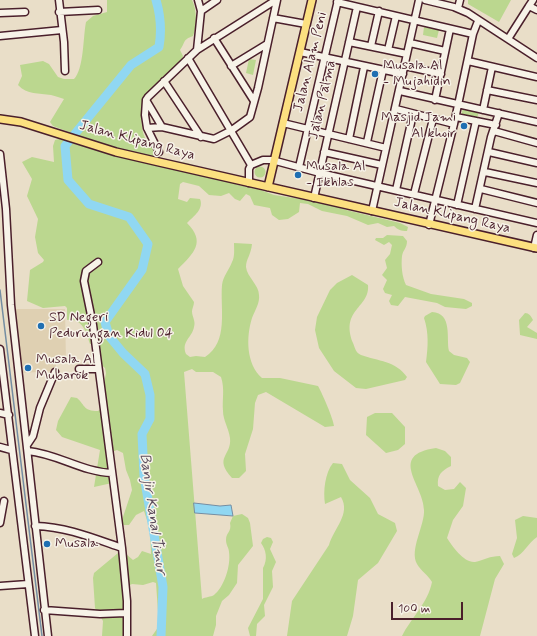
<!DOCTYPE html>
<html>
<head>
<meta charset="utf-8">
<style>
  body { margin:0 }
  #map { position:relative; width:537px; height:636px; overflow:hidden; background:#e9dec8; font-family:Mynerve,sans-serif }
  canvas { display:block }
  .scale { position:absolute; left:391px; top:602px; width:72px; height:18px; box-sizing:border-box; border:2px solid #4a1f2b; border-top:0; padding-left:5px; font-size:12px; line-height:14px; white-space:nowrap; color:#4a1f2b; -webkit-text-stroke:3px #f7f3e8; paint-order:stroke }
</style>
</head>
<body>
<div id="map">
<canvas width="537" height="636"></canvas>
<div class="scale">100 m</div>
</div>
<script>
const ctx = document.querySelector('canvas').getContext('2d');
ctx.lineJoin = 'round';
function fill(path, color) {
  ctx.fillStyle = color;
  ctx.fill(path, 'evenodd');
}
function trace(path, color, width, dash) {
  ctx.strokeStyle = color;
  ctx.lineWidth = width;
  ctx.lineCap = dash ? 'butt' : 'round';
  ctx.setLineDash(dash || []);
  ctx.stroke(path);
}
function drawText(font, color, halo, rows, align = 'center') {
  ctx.font = font + ' Mynerve,sans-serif';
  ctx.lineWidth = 3;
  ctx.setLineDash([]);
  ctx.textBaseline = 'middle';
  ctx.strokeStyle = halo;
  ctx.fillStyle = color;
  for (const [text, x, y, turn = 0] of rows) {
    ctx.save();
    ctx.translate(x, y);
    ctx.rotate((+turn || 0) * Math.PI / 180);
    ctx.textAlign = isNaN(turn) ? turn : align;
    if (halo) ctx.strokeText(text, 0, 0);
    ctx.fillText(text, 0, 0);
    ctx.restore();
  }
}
fill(new Path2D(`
  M15,309H65L66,362H56V371L20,373Z`), '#dfd0b2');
fill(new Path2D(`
  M107,0H192C197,10 197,26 193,36C182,40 186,42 180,50L183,56L182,59C162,81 137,92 142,126C143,137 147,143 154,150V154L163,159L187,163L200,167L238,185L258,189L274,195L328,203L346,210L400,223L408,227L407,231C401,231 398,230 394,226L387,227L378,223L368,225L347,216L322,211L308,204L300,203L299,212L288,219L279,220L272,215L270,208L254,205L250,196L246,194L240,201L235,199L229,193L221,196L209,195L199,186L183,182L180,184L178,199L187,202L190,198L200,199C204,209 194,216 187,223C206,242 194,253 178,269L183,286L194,302C194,305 192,309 192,311C192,317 196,321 194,327C192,338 181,341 186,354L190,357L196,356L205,357C229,342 220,309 222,285C223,276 229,270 232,262C235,257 234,249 234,243L252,244C251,255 246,259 246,267C247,277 259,285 259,295C260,303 255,310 252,318C246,337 246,364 262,378H280L318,386C323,395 333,418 334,426L325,427L266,392L258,395L255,403L253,429L245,454L246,471L239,478H232C213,457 232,456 230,438C229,429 223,420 223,411C222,399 225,389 221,377L213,372H196L192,369L184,372L202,599C205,597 211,597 214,595C224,587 231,566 229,552C229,548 226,545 226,540C226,532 232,532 230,523L233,516L242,514L248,518L250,523L253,546L238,565L237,583L229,595L222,601L216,616V625L213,636H152L159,626L156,583L153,582L143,585L132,584L130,585L127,603L130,636H102L103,621L95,608L93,578L94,573L118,553L126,554L133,560L138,557L142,551L151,554L150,529L144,511L136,515L129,525H124L121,523L132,490L130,480L126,470L123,453L117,450L112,452V483L94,487L100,450L62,437L56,430L58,421L71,397L77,398C86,406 83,411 98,411L106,405L104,384L106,373L105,368L100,364L96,344H90C86,331 82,318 67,320V308L65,306L43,308L27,301L30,270L43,262L44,260L38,253L35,237L38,219L27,196L32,179L22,162L32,157L54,162L53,146L55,140L59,139L78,145L79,144L77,135L53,126L50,122L64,99C60,98 56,96 51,95C39,93 27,95 18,85L22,76L20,65L43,61L49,64L58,77L64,79H74C84,69 83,37 86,22L93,16L107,12Z
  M468,0H511L499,22L468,4Z
  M424,27L439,30L437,38L423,35Z
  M249,59L256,60L253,75L246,73Z
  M463,108L479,111L477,119L461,116Z
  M254.5 172a5.5 5.5 0 1 1 11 0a5.5 5.5 0 1 1-11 0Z
  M387,235L403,236L407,241C407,248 403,250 402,256C401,265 402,277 406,285L431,294L464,299L472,303V306L466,309L445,307L437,303L405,297L398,306L391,305L389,301L392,295L385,293L383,289L387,280L382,275L387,268L385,260L390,254L392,245L389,242L384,245L375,240L376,238H383Z
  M352,275L368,285C370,308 340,309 353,343C355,348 356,353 361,355C378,361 396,361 407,377L405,380L366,389L356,388L334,371L319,348L315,330L317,317L330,290L337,283Z
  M432,312C453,313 446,339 449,351L454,355L467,358L470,362L460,383L456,385L440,384L426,362C428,347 429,333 424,318L425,316Z
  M525,313C529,313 531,316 533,320L527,327L537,333V339L520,335L519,320Z
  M375,413H392L405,427V444L398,450L386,453L366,435L367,417Z
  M436,448L445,451L451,457V466C441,471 437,475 438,486L445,490L454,489L460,482L466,488L463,506L453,520L447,538C452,546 464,563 475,562C484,560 490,556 500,556L504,564L495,579L480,636H402C411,618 428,603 432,582C428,575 421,571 417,564C409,550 425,525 424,510C424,485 387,455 436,448Z
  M333,463L342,464L350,480L370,498L378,514L395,523L397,531L378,563L358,580L353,616L347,636H287L292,601L329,545C334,528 351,514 341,497L325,504C323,491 325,473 333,463Z
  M523,516L537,518V537C528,543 524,554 514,558L512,554L517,538L515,520Z
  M267,537L271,538L273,542L270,549L276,562L272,571L273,587L264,605L265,616L257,624L256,636H250L248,628L263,599V568C268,559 266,550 261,543L263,539Z`), '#bbd78f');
const water = new Path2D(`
  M194,503L220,506L231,505L233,516L195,513Z`);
fill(water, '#90d7f2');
trace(water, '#748da2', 1);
trace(new Path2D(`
  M0,290L42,636`), '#748da2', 1.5);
trace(new Path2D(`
  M156,0C161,17 162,30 159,47L131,65L65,146L68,180L89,204L129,217L148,244L142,270L105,322L109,336L123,353L145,374L150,395V419L142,434L144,476L163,587L161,636`), '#90d7f2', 9);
const minor = new Path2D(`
  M59,0L64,42L65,71
  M276,0L197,50L148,97L146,100L162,127L214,139L232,130L250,117L258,88L277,0
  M425,0L454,7L468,13L537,58
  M533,0L529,6L537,10
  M337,2L473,34
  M458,8L460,0
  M201,11L217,0
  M59,12L98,10
  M0,13L25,12
  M273,18L306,24
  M0,36L62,30
  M214,38L254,101
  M508,39L529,6
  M349,42L407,54
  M410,43L445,51
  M371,46L379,11
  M197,50L201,11L198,0
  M388,50L396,16
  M300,52L403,74
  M188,58L251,165L263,160H272L320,173L537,223
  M468,61L537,77
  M231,66L267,44
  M405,66L441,74
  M164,81L201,137
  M487,90L537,100
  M400,91L537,122
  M146,100L145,115L147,128L159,152
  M435,100L450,29
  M396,109L454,124
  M483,110L492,67
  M456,117L496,125
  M283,123L386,148
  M147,128L162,127
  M494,131L537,143
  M349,139L364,67
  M367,142L383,70
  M324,152L382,165
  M489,152L537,163
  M0,154L6,209L11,305L48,636
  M299,167L338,0
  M485,172L537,183
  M249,183V169L251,165
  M481,189L537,203
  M396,190L413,114
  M414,194L433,119
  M314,198L357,7
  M457,205L476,121
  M475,209L491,137L499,113
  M372,211L419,0
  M429,225L454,124L473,34L478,21
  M534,248L537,235
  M0,349L35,636
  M79,369H98
  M0,413L9,415
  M27,445L33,436L40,408L55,372
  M0,447L11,450
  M28,451C58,454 82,472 112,473
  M0,523L4,501
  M35,526C67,527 93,538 122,548L93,325L84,281L86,271L98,262
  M122,548L127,601V636
  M0,586L28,584
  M44,610L100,614L126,613`);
const major = new Path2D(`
  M0,119L21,122L116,152L159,162L537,248
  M268,187L312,0`);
trace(minor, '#4a1f2b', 9);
trace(major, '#4a1f2b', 10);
trace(minor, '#f7f3e8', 6);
trace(major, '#fce080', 7);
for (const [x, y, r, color] of [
  [375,74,4,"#1f6fb2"],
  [464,126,4,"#1f6fb2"],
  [298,175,4,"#1f6fb2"],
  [41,326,4,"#1f6fb2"],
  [28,368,4,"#1f6fb2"],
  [47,544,4,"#1f6fb2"]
]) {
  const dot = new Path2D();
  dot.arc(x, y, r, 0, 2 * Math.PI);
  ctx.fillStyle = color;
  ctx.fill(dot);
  trace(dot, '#f7f3e8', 1.5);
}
drawText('14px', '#4a1f2b', '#f7f3e8', [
  ["Jalan Alam Peni",311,62,-76],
  ["Jalan Palma",323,100,-77],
  ["Jalan Klipang Raya",137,141,15],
  ["Jalan Klipang Raya",452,216,13]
]);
drawText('14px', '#4a1f2b', '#f7f3e8', [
  ["Musala Al",383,66],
  ["- Mujahidin",383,82],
  ["Masjid Jami",456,118,"right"],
  ["Al khoir",456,134,"right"],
  ["Musala Al",306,167],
  ["- Ikhlas",306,183],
  ["SD Negeri",49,318],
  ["Pedurungan Kidul 04",49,334],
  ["Musala Al",36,360],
  ["Mubarok",36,376],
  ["Musala",55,544]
], 'left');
drawText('italic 15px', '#5c4d5d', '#f7f3e8', [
  ["Banjir Kanal Timur",152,514,82]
]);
</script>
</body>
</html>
